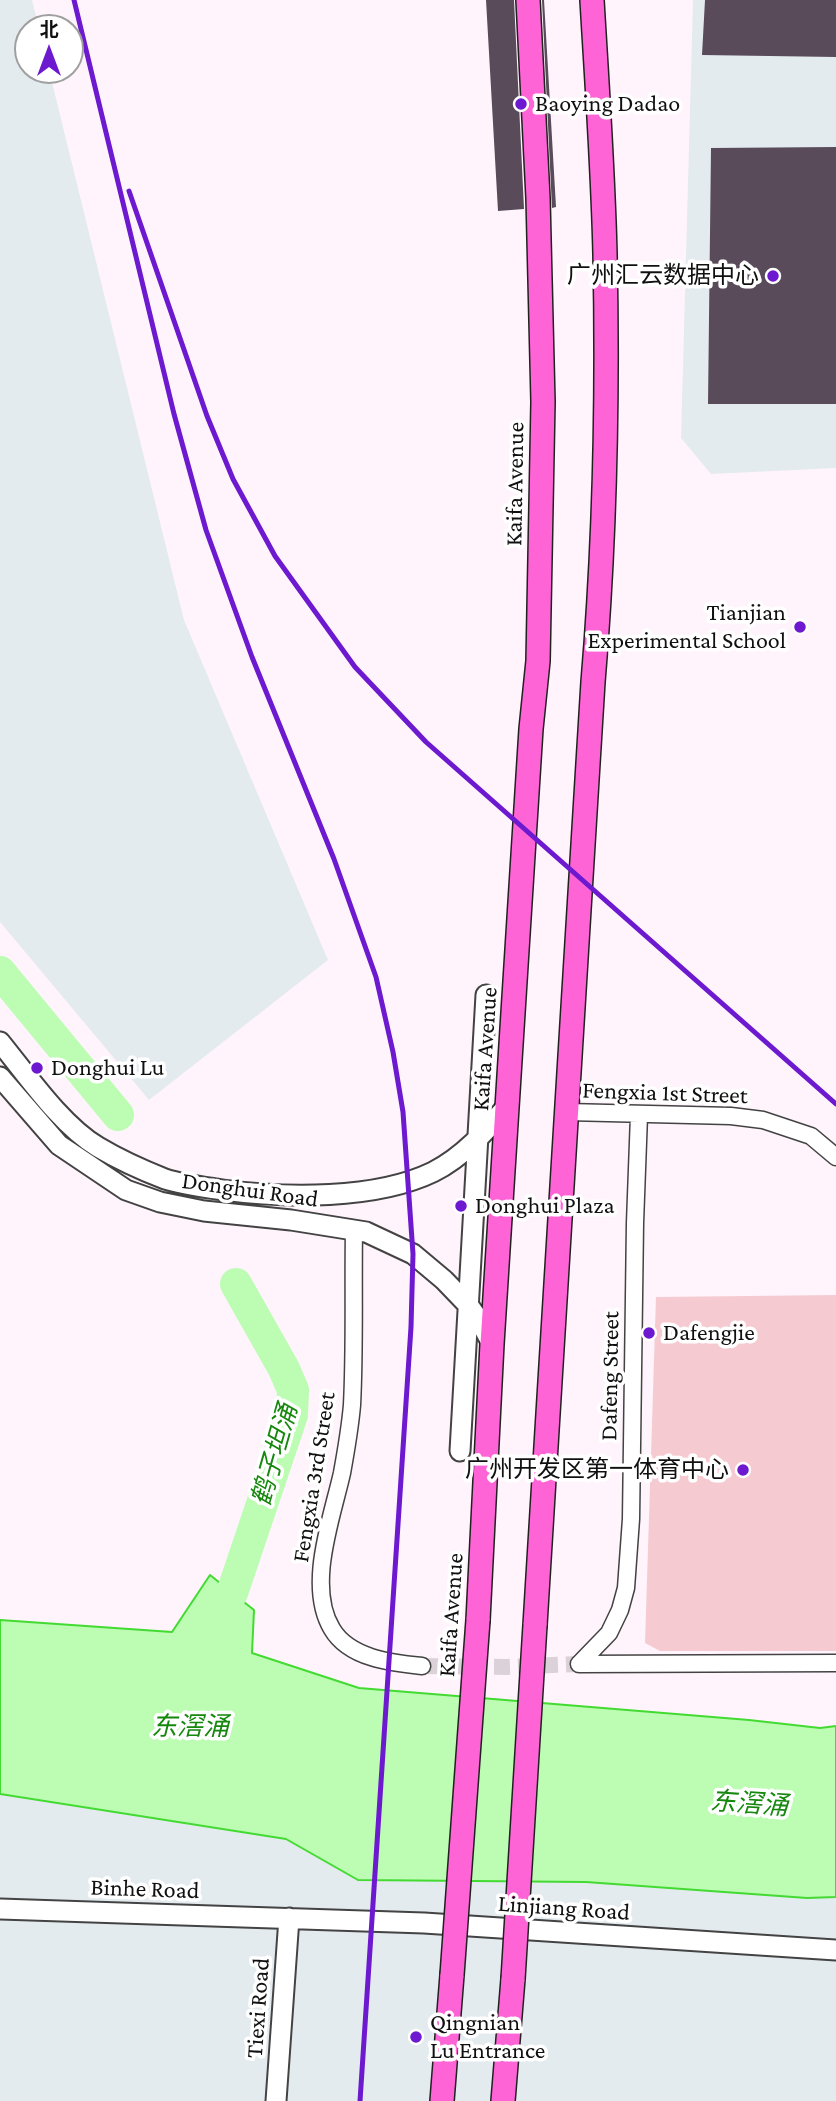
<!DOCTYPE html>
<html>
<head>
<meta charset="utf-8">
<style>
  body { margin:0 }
  #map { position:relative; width:836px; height:2101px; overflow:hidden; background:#fff4fc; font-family:"Crimson Pro","Noto Sans SC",serif }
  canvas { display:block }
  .north { position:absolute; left:14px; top:14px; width:70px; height:70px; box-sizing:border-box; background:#fff; border:2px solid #9f9f9f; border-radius:50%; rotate:0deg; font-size:19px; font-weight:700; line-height:28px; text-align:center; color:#101010 }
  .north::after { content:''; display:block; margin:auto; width:24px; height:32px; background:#6c19cf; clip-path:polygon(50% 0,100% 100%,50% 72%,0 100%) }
</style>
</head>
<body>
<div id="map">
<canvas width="836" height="2101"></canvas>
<div class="north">北</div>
</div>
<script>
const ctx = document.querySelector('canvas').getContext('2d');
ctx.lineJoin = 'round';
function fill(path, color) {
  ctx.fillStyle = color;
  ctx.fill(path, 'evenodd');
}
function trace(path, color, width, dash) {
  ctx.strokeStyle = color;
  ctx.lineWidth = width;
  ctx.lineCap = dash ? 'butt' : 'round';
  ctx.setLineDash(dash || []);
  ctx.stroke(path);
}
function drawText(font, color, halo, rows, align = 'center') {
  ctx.font = font + ' "Crimson Pro","Noto Sans SC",serif';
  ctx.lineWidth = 7;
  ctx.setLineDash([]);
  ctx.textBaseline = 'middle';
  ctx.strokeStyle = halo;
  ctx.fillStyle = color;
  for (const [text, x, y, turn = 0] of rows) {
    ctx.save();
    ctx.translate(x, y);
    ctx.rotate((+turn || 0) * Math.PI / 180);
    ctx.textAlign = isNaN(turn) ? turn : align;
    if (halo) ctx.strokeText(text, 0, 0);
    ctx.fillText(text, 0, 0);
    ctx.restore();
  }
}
fill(new Path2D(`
  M0,0H32L39,28H28V70H49L184,620L328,960L149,1100L0,922Z
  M693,0H836V468L711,474L681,438Z
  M0,1794L286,1839L358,1880L586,1882L807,1898L836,1897V2101H0Z`), '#e4ebef');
fill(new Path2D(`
  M836,1295V1651H660L645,1643L656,1297Z`), '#f5cbd1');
const water = new Path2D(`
  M210,1575L254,1610L252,1653L359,1688L749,1720L820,1728L836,1726V1897L807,1898L586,1882L358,1880L286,1839L0,1794V1620L172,1632Z`);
fill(water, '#bcfcb3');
trace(water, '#43da32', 2);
trace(new Path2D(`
  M0,972L118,1115
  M232,1593L292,1415L293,1390L284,1369L236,1284`), '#bcfcb3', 32);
fill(new Path2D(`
  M486,0H514L524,209L498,211Z
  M542,0H544L556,207L552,208Z
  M705,0H836V57L702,55Z
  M836,147V404H708L711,148Z`), '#594b5a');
trace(new Path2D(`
  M422,1666L506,1667L579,1664`), '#dbd2d9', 16, [16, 8]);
const minor = new Path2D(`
  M567,1112L731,1116L763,1120L811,1136L836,1157
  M354,1230C353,1288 355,1347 352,1405C350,1428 346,1451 342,1473C332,1518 306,1586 332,1629C349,1658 391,1663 422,1666
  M579,1664L609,1633L620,1610L626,1588L631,1519L635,1223L639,1115
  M579,1664L836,1663`);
const tertiary = new Path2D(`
  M0,1042C27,1075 61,1125 98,1147C118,1159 142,1170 165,1179C184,1185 203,1187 223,1190C285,1198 375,1200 433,1172C463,1157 486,1131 508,1105
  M0,1077L59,1145L126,1190L160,1202L204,1211L291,1220L366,1232L413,1254L444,1280L469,1306L480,1321L492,1344
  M460,1451L486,995
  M0,1909L424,1923L836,1950
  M276,2101L289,1918`);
const primary = new Path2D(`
  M478,1620L492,1344L531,729L538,661L543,402L538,198L528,0
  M535,1625L593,682C605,540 608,397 605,254C603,169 597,85 592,0
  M442,2101L452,1975
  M503,2101L513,1979`);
trace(minor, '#434343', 19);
trace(tertiary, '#434343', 23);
trace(primary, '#212121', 26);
trace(minor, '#fff', 16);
trace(tertiary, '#fff', 19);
trace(primary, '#ff64d7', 23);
trace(new Path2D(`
  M74,0L174,414L206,530L252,657L334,859L376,977L393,1052L403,1112L413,1254L411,1327L360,2101
  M129,191L207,416L233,479L275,556L355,667L426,742L836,1104`), '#6c19cf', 5);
const primaryBridge = new Path2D(`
  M452,1975L478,1620
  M513,1979L535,1625`);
trace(primaryBridge, '#212121', 26, []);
trace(primaryBridge, '#ff64d7', 23);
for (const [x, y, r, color] of [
  [521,104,7,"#6c19cf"],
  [773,276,7,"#6c19cf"],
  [800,627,7,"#6c19cf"],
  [37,1068,7,"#6c19cf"],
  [461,1206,7,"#6c19cf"],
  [649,1333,7,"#6c19cf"],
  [743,1470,7,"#6c19cf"],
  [416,2037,7,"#6c19cf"]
]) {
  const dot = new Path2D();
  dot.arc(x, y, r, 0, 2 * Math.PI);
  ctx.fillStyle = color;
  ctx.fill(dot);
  trace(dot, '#fff', 2.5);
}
drawText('24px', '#101010', '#fff', [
  ["Baoying Dadao",535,104],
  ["广州汇云数据中心",759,276,"right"],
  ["Tianjian",786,613,"right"],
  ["Experimental School",786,641,"right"],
  ["Donghui Lu",51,1068],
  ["Donghui Plaza",475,1206],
  ["Dafengjie",663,1333],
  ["广州开发区第一体育中心",729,1470,"right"],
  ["Qingnian",430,2023],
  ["Lu Entrance",430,2051]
], 'left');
drawText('24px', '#101010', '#fff', [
  ["Kaifa Avenue",515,484,-89],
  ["Kaifa Avenue",485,1049,-86],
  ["Fengxia 1st Street",665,1093,2],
  ["Donghui Road",250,1190,8],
  ["Dafeng Street",610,1376,-89],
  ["Fengxia 3rd Street",314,1477,-81],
  ["Kaifa Avenue",451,1615,-86],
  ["Binhe Road",145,1889,2],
  ["Linjiang Road",564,1908,4],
  ["Tiexi Road",258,2008,-86]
]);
drawText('italic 26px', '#15880d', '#fff', [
  ["鹤子坦涌",275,1455,-74],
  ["东滘涌",190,1727],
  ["东滘涌",749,1804,4]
]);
</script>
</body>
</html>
